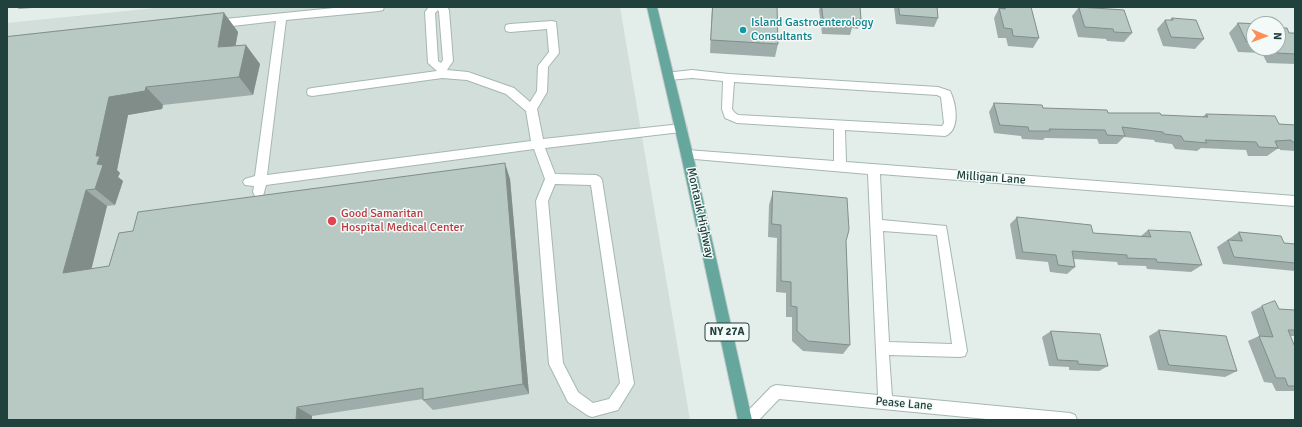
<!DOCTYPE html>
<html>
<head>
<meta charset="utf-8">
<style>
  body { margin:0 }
  #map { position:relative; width:1302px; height:427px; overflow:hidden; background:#e3eeea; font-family:Signika,sans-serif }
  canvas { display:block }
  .frame { position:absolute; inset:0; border:8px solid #21413c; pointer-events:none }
  .north { position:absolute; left:1246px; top:16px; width:40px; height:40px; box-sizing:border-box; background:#f4faf8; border:1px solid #a0b0ad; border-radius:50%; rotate:91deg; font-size:11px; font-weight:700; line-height:16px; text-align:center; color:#21413c }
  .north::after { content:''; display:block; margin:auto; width:14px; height:18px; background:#fa9055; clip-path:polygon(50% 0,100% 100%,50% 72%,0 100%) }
</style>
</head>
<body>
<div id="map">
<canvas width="1302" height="427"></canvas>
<div class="frame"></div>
<div class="north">N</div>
</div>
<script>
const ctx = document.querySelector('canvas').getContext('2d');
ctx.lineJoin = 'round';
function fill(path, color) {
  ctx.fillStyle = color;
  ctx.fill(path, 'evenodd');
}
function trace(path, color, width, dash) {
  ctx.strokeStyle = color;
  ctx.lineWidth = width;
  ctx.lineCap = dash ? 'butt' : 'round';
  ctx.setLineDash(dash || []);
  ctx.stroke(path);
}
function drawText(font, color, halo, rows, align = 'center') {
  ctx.font = font + ' Signika,sans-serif';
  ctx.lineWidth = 3;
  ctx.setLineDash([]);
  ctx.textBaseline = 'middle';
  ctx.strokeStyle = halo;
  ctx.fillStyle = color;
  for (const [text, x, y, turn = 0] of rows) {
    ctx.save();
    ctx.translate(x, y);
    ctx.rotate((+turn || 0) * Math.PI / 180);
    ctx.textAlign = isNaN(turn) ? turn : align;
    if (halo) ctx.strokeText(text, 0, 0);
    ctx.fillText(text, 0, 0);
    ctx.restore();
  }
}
fill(new Path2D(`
  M165,7H620L690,420H7V23Z`), '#d1ded9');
const minor = new Path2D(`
  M344,7H384L383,10L379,11L286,20L267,175L531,141L526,111L506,94L467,80L442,78L312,96L308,95L307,92L308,89L312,88L437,71L428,63L425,12L429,7H447L449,10L453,61L447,70L468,72L514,88L530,102L537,91L538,66L549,52L547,29L510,32L506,31L505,28L506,25L510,24L552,21L556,22L559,53L548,67L547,92L537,109L543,139L681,124L685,125L687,128L685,131L681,132L545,148L555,174L596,175L600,177L602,180L634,384L618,410L592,417L587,415L568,402L549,364L536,201L545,179L534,149L266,185L263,196L259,197L255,196L253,192L254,186L245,185L243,182L245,179L255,176L276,21L215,28L211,27L210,24L211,21L215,20ZM438,10L439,12L443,60L441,63L438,61L435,13ZM555,184L591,185L620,383L609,399L593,403L578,392L563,363L548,201Z
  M692,70L729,74L938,87L950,91C956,103 961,130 945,136L845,130L846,162L1295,196V206L880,174L882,220L946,226L967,351L965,356L960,357L889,355L892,396L1070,413L1075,415L1077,420H997L779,399L759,420H742L744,415L771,387L776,385L878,395L868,174L683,158L681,155L683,152L687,150L834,161V129L737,123L725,118L722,109L723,81L692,78L669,80L665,79L664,76L665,73ZM734,82L937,95L941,97L944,123L942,126L738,115L734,112L732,109ZM883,231L937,235L952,344L889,342Z`);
const major = new Path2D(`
  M647,7H657L693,155L752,420H738L681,155Z`);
trace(minor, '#a5b7b2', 2);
trace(major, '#c1cac8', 2);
fill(minor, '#fff');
fill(major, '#65a69d');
fill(new Path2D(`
  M16,7H46L19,9Z
  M712,7H777L778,44L775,57L710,53Z
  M820,7H860L861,19L858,29L852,28L850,35L822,34L819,10Z
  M894,7H937L938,18L934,27L896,24Z
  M1001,7H1031L1039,38L1033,48L1008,46L1006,38H998L994,18L999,8Z
  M1079,7L1132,33L1124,42L1107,41L1106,39L1078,37L1072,16Z
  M224,13L238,32L235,46L260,64L253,95L163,105L162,109L128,115L117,170L120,173L118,177L123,181L115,205L107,206L91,269L109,266L510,179L529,394L433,410L423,400V399L312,416L7,420V37Z
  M1172,18L1204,39L1195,49L1163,46L1157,29L1165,20H1170Z
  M1238,23L1254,24V48H1278L1289,33H1295V64L1267,63L1262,53L1238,52L1229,33Z
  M994,103L1043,108L1108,113L1202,117L1206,114L1279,124L1295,125V151L1280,150V149H1277L1267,156H1248L1246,150L1201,148L1197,151L1175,149L1172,144L1155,142L1154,140L1124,137L1117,144H1099L1097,139L1045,138L1043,140L1022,139L1021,136L994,133L989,112Z
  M773,191L846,241L850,345L843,354L803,351L792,341V317H786V293L776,292L777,238L768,237L769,205Z
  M1017,217L1093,233L1141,236L1148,230L1202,265L1191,272L1147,269L1146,266L1118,265L1117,262L1074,259L1075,267L1067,274L1050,272L1048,262L1016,259L1010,224Z
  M1239,232L1284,243L1295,244V271L1223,264L1217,247Z
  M1262,306L1279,309L1295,310V336H1290L1295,347V391H1276L1272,383L1264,382L1248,341L1259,336L1251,312Z
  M1159,330L1237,371L1225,377L1158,370L1149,336Z
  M1051,331L1108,366L1099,371L1069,370V367L1049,366L1042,337Z`), '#9eada9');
fill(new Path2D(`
  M224,13L238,32L232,66L218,47Z
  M246,45L260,64L253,95L239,77Z
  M146,87L163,105L162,109L128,115L117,170L120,173L118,177L123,181L115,205L95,189L97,164L96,156L109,97Z
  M505,163L510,179L529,394L523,384Z
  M86,190L107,206L87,287L63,273Z
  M297,407L312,416V420H296Z`), '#818d89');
const building = new Path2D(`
  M713,7H777L778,44L711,40Z
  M822,7H860L861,19H852L853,26L824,24Z
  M899,7H937L938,18L900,15Z
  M1005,7H1031L1039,38L1013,36L1012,29L1004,28L999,8L1005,9Z
  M1079,7L1124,10L1132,33L1114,32L1113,29L1085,27Z
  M224,13L218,47L246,45L239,77L146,87L145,91L109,97L96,156H100L97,164L103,165L95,189L86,190L63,273L109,266L119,233L133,231L138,212L505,163L523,384L423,400V388L297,407L296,420H7V37Z
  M1172,18L1196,20L1204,39L1171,37L1165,20H1173Z
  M1238,23L1263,24H1254V43L1247,42Z
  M1278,28H1287L1289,33H1295V54L1277,53L1275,48H1278Z
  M994,103L1042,105L1043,108L1107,110L1108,113H1160L1161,115L1208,117L1206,114L1275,116L1279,124L1295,125V142H1292L1291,140L1275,141L1278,148L1259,147L1256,142L1205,140L1207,143L1184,141L1181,136L1164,134L1163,132L1122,127L1125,136L1107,135L1105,130L1049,129L1050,131H1029L1028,127L1000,125Z
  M773,191L847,198L849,230L846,241L850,345L808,341L797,331V307L791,306V282L781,281V225L772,224Z
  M1017,217L1091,225L1093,233L1151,237L1148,230L1190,232L1202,265L1157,262L1156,259L1127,258V255L1072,251L1075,267L1058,265L1056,255L1023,252Z
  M1239,232L1281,236L1284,243L1295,244V263L1234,257L1228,240L1242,241Z
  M1275,301L1279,309L1295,310V330H1288L1295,347V386H1288L1285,378H1276L1259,336L1273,337L1262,306Z
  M1159,330L1226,336L1237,371L1169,365Z
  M1051,331L1100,334L1108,366L1078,364V361L1058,360Z`);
fill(building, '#b8c9c4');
trace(building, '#818d89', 1);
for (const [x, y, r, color] of [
  [743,30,4,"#0f9aa8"],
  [332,221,5,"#e0444e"]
]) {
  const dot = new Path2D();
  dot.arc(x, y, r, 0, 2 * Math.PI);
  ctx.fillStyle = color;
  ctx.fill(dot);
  trace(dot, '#f4faf8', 1.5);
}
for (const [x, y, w] of [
  [727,332,44]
]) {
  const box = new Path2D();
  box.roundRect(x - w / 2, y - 9, w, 18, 3);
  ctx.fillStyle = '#f4faf8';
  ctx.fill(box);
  trace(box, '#21413c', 1);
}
drawText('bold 11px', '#21413c', null, [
  ["NY 27A",727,332]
]);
drawText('12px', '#0d838f', '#f4faf8', [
  ["Island Gastroenterology",751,23],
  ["Consultants",751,37]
], 'left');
drawText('12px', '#21413c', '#f4faf8', [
  ["Milligan Lane",991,178,4],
  ["Montauk Highway",700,213,78],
  ["Pease Lane",904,404,5]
]);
drawText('12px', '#be3a42', '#f4faf8', [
  ["Good Samaritan",341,214],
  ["Hospital Medical Center",341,228]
], 'left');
</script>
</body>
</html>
